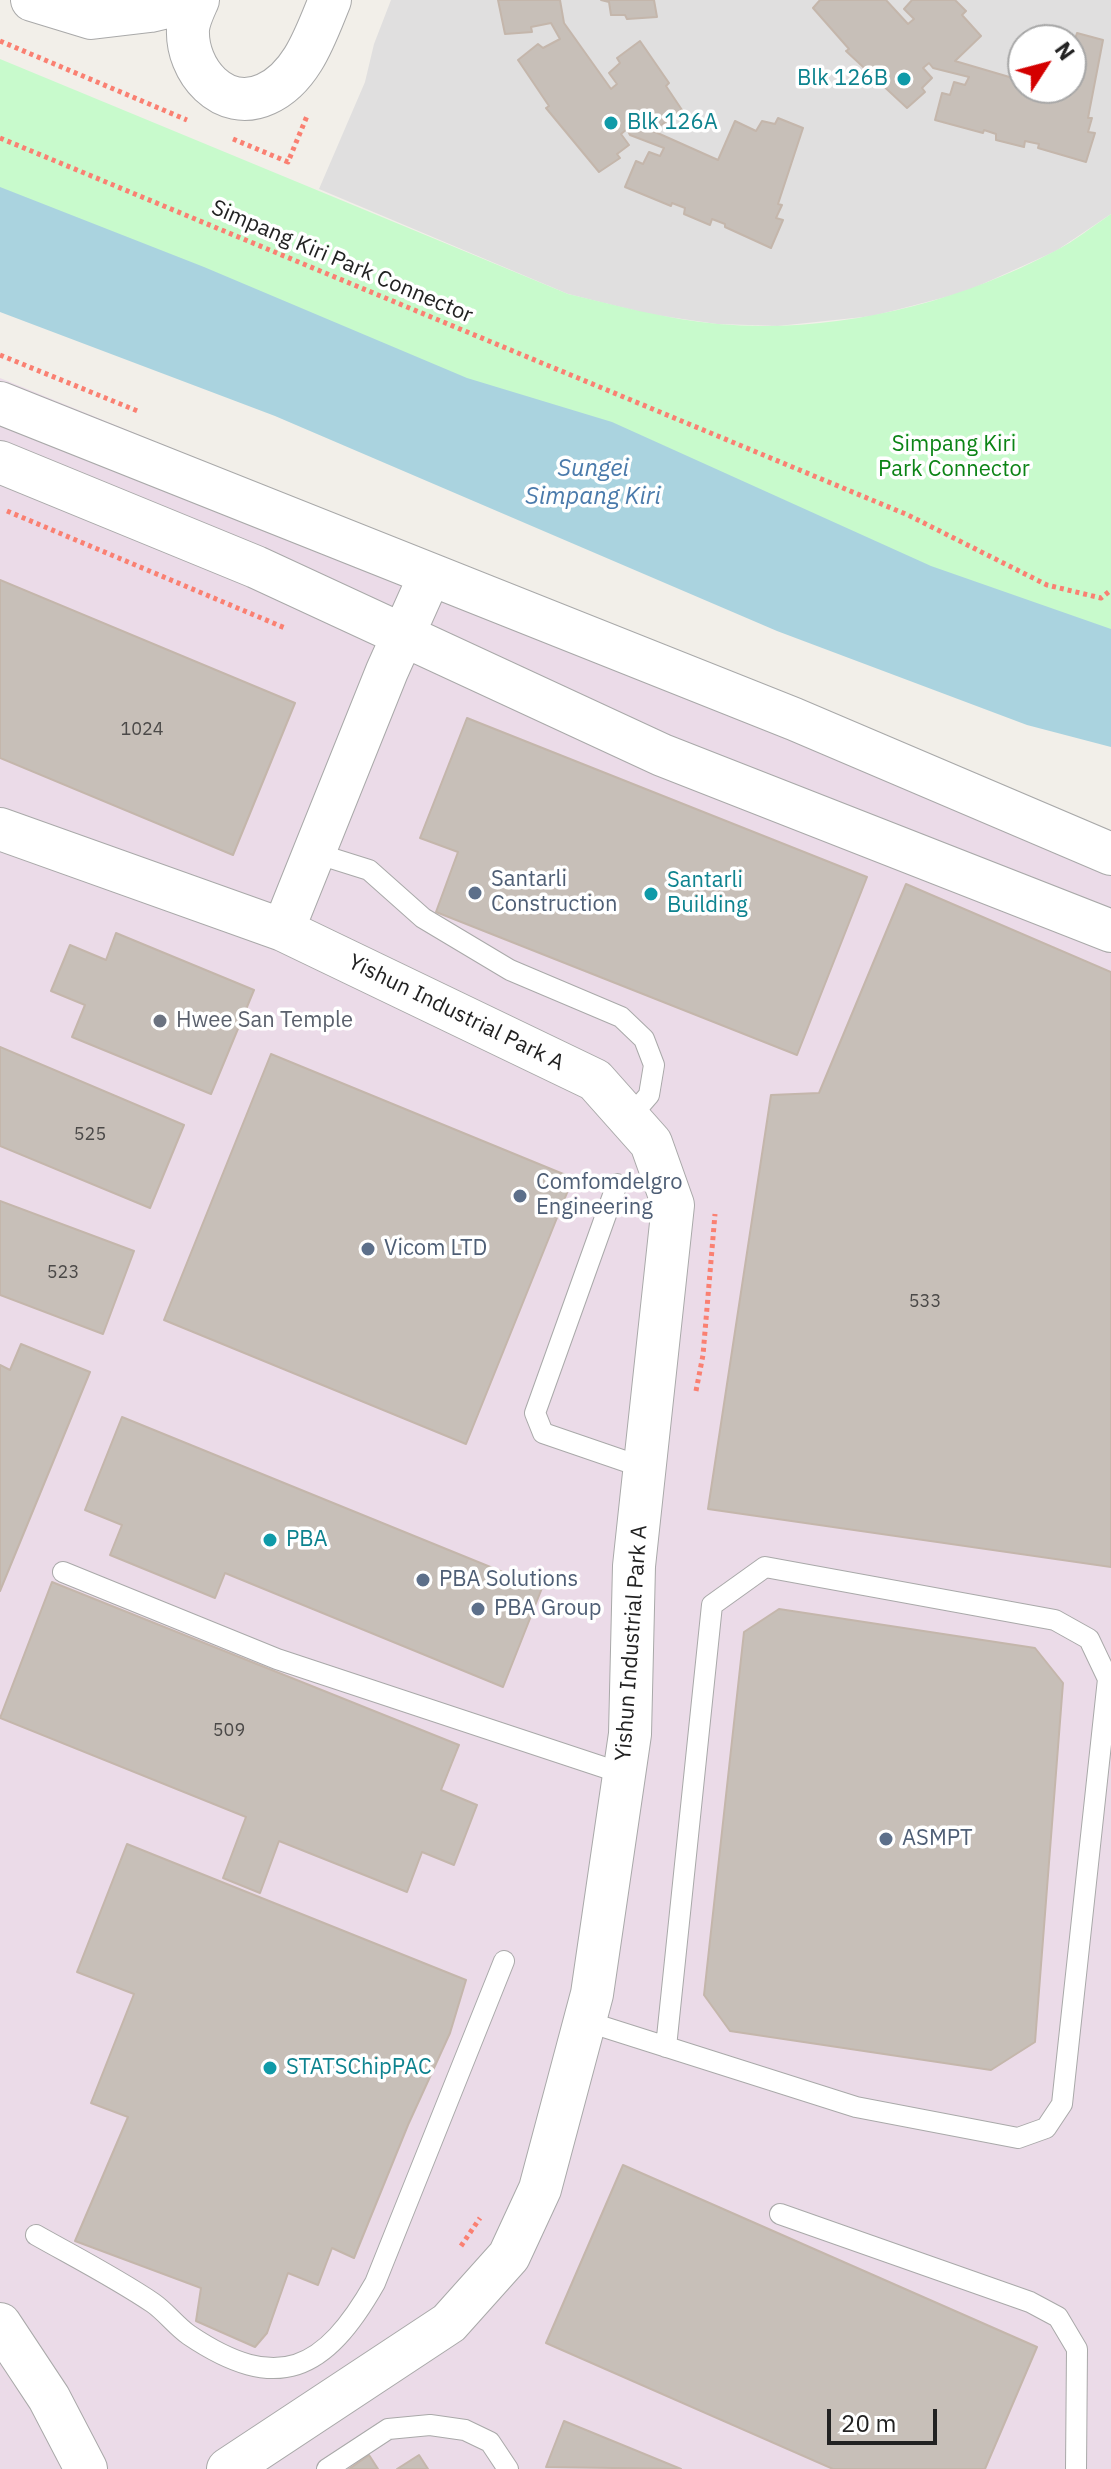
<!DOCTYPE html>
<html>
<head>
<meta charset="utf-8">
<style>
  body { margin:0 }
  #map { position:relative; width:1111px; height:2469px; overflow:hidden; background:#f2efe9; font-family:"IBM Plex Sans",sans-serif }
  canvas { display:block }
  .north { position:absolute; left:1007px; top:24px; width:80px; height:80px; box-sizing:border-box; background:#fff; border:2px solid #a7a7a7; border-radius:50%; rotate:54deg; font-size:22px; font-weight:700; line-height:32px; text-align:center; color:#222 }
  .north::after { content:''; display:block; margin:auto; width:28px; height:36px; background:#d40000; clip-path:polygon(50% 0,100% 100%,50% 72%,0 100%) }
  .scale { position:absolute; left:827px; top:2409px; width:110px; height:36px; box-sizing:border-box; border:4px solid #222; border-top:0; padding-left:10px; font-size:24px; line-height:28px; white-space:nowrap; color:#222; -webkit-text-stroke:6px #fff; paint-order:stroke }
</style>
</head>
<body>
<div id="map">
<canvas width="1111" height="2469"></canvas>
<div class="north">N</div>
<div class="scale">20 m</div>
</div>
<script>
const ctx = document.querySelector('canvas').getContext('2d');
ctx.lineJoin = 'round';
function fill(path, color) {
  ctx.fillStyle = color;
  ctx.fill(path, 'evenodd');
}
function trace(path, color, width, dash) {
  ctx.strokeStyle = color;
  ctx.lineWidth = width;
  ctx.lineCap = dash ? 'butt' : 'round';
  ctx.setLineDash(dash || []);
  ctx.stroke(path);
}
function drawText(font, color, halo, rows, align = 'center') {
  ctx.font = font + ' "IBM Plex Sans",sans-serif';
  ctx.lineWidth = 7;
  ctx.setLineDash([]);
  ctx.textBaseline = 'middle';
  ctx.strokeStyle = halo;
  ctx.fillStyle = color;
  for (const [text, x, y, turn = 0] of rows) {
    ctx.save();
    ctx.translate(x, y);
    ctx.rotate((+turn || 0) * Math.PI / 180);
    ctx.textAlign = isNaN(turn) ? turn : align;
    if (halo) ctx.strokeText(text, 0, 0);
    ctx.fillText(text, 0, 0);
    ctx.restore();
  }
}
fill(new Path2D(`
  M391,0H1111V214L1056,251L965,292L873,316L778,326L717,324L648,314L568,294L319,189L365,82L374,44ZM1023,40H1071V88H1023Z`), '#e0dfdf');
fill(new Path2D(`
  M0,378L1111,831V2469H0Z`), '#ebdbe8');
fill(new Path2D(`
  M0,59L568,294C618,306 667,319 718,324C833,334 953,305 1055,251C1075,241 1093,226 1111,214V693L0,234Z`), '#c8facc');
fill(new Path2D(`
  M0,187L204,267L467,378L612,422L931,566L1111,629V747L1027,725L777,631L275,416L0,312Z`), '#aad3df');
const building = new Path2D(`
  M498,0H560L564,23L611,89L617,84L609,73L620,63L617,58L640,41L669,83L666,86L682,110L653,131L718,160L735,121L756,131L762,121L775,124L778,118L803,128L778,204L782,205L776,218L783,220L771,248L725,227V224L712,219L710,225L684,214L685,208L672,203L671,206L625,187L636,161L643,164L649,152L660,156L664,148L630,135L627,129L621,134L629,145L617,154L620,158L599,172L546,108L549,106L518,60L538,44L543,48L560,39L551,23L531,27L532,32L505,34Z
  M601,0H654L657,17L627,19L625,15H611L609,2Z
  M820,0H886L908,24L914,19L904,9L912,0H955L966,11L962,15L981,36L955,61L1023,81V88H1071V40H1061V37L1075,39L1077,33L1103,40L1088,118H1092L1088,132L1095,133L1086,162L1038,148L1039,144L1025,141L1024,147L996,140V134L984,130L983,133L935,120L942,93L950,95L954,82L965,85L969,77L933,68L929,63L923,68L932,78L922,88L925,92L907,108L846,51L849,49L813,8Z
  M0,580L295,703L233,855L0,758Z
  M467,718L867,877L797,1055L436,912L458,852L420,838Z
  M906,884L1111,972V1567L708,1509L771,1095L819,1093Z
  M116,933L254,990L211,1094L72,1037L85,1005L51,991L70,945L106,960Z
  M0,1047L184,1125L150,1208L0,1146Z
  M271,1054L573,1178L466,1444L164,1320Z
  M0,1201L134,1251L103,1334L0,1295Z
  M21,1344L90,1372L0,1591V1365L10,1370Z
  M122,1417L542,1588L503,1687L225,1573L215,1598L110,1555L122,1525L85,1510Z
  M52,1582L459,1745L441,1790L477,1805L454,1865L422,1852L407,1892L279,1841L260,1893L223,1878L246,1817L0,1718Z
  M779,1609L1035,1648L1063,1683L1035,2042L991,2070L730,2031L704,1995L744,1632Z
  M127,1844L466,1980L450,2033L408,2125L354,2258L332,2248L318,2285L288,2273L267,2333L255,2347L196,2321L201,2288L75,2241L128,2117L91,2103L134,1994L77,1972Z
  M623,2165L1037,2347L985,2469H833L546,2343Z
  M564,2421L681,2469L546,2467Z
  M369,2455L378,2469H349Z
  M419,2455L428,2469H397Z`);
fill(building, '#c7bfb8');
trace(building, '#c4b6ab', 2);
const service = new Path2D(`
  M315,853L369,870L423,918L510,970L621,1017L644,1039L654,1065L649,1095L629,1118
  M617,1184L535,1413L543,1433L645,1468
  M63,1572L277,1659L624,1774
  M585,2021L856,2107L1018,2138L1046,2128L1062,2104L1108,1679L1089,1639L1055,1620L765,1567L712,1605L666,2047
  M780,2214L1030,2302L1058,2317L1077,2349L1076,2469
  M36,2235C75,2257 116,2278 153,2303C166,2312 176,2326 189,2335C278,2395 325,2371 375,2283L504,1961
  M327,2469L388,2429L430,2425L465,2430L490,2442L508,2469`);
const minor = new Path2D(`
  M32,0L91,18L150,11L196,0
  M198,0C194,9 189,19 188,29C186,70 223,114 266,94C302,78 316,34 330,0
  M0,403L794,719L1111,854
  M0,462L256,567L662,755L1111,931
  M0,829L283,930L595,1080L651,1143L673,1205L634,1566L630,1734L592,1994L540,2189L509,2256L449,2323L228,2469
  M283,930L387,671L430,575
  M0,2324L49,2398L86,2469`);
trace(service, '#a9a9a9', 22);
trace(minor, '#a9a9a9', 44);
trace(new Path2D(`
  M0,41L187,120
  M0,138L908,515L1047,585L1101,598L1111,590
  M233,139L288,162L307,116
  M0,355L140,412
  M7,511L285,628
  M696,1391L703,1355L715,1214
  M461,2246L480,2218`), '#fa8072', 5, [4, 4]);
trace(service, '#fff', 20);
trace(minor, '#fff', 42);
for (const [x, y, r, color] of [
  [904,79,8,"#0f9aa8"],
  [611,123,8,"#0f9aa8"],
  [475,893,8,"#5c6f8a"],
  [651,894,8,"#0f9aa8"],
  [160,1021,8,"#6b7280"],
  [520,1196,8,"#5c6f8a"],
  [368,1249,8,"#5c6f8a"],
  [270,1540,8,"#0f9aa8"],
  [423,1580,8,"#5c6f8a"],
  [478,1609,8,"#5c6f8a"],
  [886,1839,8,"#5c6f8a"],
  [270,2068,8,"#0f9aa8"]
]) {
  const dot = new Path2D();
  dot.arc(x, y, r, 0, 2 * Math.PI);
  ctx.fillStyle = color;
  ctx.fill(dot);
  trace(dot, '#fff', 3);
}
drawText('18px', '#4b4948', null, [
  ["1024",142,730],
  ["525",90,1135],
  ["523",63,1273],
  ["533",925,1302],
  ["509",229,1731]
]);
drawText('22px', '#0d838f', '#fff', [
  ["Blk 126B",888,79,"right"],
  ["Blk 126A",627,123],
  ["Santarli",667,881],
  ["Building",667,906],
  ["PBA",286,1540],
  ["STATSChipPAC",286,2068]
], 'left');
drawText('22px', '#222', '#fff', [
  ["Simpang Kiri Park Connector",342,262,23],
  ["Yishun Industrial Park A",456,1013,26],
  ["Yishun Industrial Park A",632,1643,-86]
]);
drawText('22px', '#0c8416', '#fff', [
  ["Simpang Kiri",954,445],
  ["Park Connector",954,470]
]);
drawText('22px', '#4e5e75', '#fff', [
  ["Santarli",491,880],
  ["Construction",491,905],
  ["Comfomdelgro",536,1183],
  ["Engineering",536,1208],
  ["Vicom LTD",384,1249],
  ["PBA Solutions",439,1580],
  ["PBA Group",494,1609],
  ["ASMPT",902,1839]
], 'left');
drawText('22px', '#5b616d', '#fff', [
  ["Hwee San Temple",176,1021]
], 'left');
drawText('italic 24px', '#4a7aab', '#fff', [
  ["Sungei",593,469],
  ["Simpang Kiri",593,497]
]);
</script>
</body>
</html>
